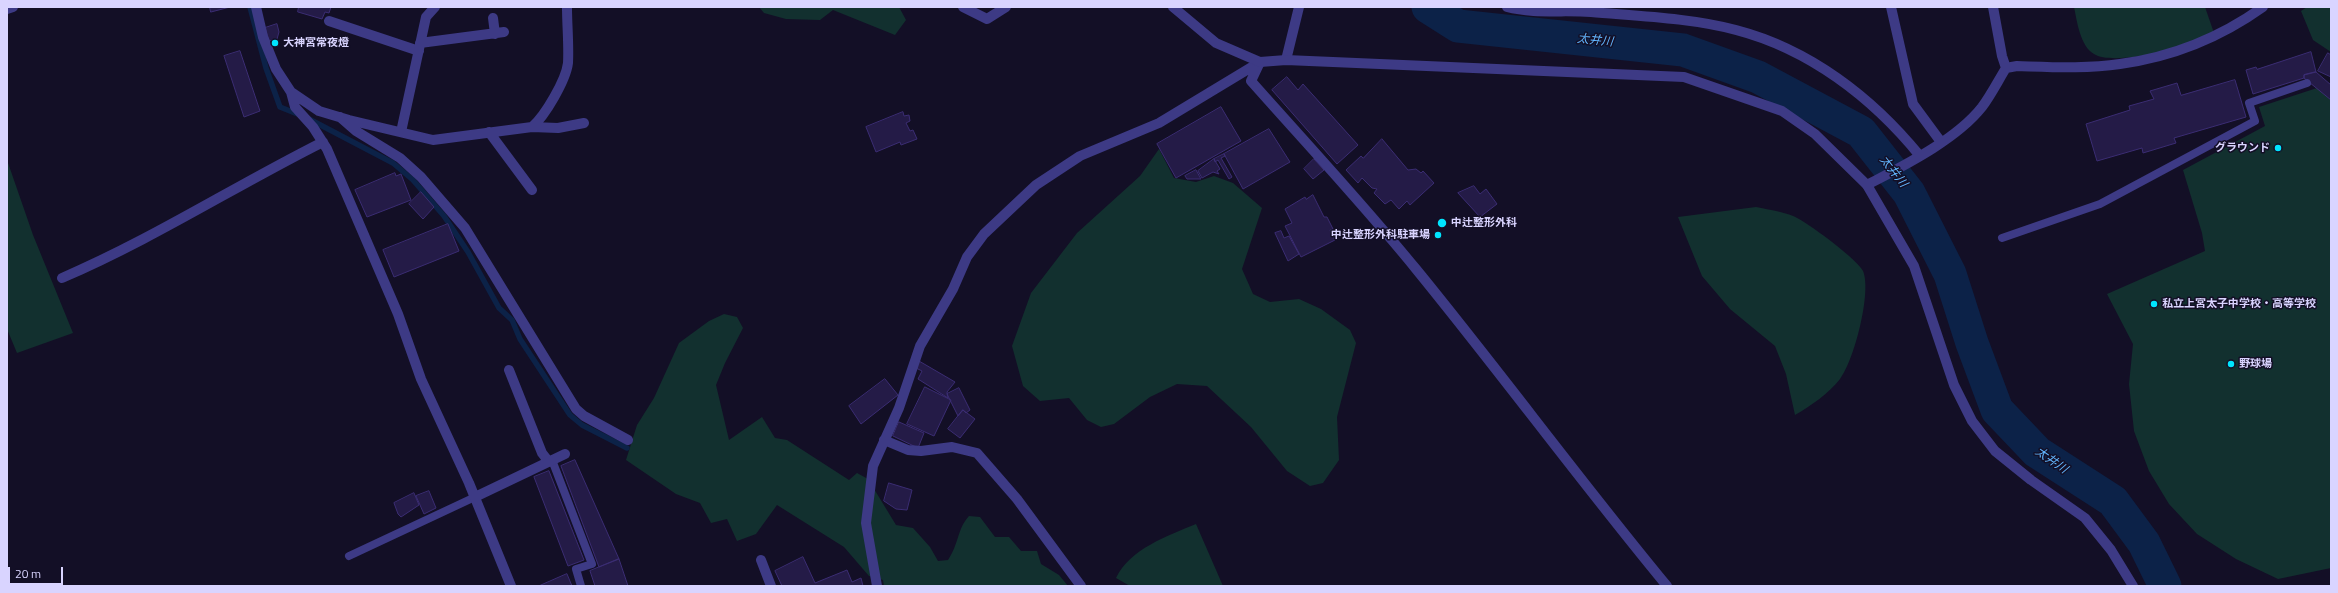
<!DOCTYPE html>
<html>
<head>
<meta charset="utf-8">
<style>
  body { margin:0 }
  #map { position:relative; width:2338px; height:593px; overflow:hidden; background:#130f26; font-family:"Titillium Web",sans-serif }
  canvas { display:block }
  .frame { position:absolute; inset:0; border:8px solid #d9d4ff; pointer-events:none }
  .scale { position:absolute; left:8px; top:567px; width:55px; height:18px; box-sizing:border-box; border:2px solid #d9d4ff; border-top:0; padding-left:5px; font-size:12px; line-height:14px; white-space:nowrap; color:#d9d4ff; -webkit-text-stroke:3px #130f26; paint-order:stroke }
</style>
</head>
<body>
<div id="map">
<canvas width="2338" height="593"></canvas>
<div class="frame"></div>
<div class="scale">20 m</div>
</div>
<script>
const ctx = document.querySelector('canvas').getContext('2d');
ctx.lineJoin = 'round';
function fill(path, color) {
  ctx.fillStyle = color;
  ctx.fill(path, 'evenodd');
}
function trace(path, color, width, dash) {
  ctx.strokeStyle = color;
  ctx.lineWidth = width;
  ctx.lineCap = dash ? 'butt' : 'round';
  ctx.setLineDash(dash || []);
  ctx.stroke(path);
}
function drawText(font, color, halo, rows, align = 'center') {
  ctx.font = font + ' "Titillium Web","Noto Sans JP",sans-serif';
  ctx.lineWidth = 3;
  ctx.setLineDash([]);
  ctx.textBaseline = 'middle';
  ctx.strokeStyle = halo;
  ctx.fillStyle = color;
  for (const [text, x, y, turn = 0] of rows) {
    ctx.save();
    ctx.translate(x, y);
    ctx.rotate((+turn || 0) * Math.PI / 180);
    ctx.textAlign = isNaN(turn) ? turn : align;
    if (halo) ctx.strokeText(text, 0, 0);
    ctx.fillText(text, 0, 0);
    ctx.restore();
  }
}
fill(new Path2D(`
  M759,7H899L906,20L895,35L833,10L820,20L786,19L764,13Z
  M2074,7H2205L2214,33L2212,40C2187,46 2115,67 2094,54C2080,46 2077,21 2074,7Z
  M2307,7H2331V52L2313,40L2301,11Z
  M2317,88L2331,100V568L2278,579L2236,559L2197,534L2169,504L2149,471L2134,431L2129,384L2133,344L2107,294L2205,251L2202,233L2183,170L2265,126L2259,107Z
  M1159,149L1174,178L1196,182L1214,176L1233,183L1262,208L1242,269L1253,294L1270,302L1299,299L1321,309L1350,330L1356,343L1337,417L1339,460L1323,483L1310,486L1287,471L1251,427L1207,386L1177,384L1150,397L1114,424L1101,427L1087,420L1069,398L1040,401L1023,386L1012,346L1031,293L1077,233L1140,176Z
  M7,160L33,235L73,333L17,353L7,329Z
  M1756,207C1770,210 1787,212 1799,219C1813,227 1857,259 1863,271C1872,292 1854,361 1840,379C1829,393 1811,406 1795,415L1786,374L1775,346L1730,309L1702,276L1678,217Z
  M724,314L737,317L743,328L725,363L716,385L729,440L762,417L775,438L787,440L849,480L857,473L868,479L896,525L913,528L930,547L938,561L948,560C959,544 957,529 969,516L980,517L995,537H1009L1021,551H1037L1041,564L1059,575L1068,586H884L883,580L869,576L844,547L777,505L756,534L737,541L727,519L711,523L700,503L676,494L626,460L637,425L654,398L679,343L709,321Z
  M1196,524L1223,586H1130L1116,578C1130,549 1167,536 1196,524Z`), '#12302f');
trace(new Path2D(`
  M250,7L266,68L280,107L300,115
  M309,119L393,163L413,180L444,216L468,252L499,308L512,320L520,339L570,415L582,425L627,448`), '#0c2248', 5.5);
trace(new Path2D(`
  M1428,7L1458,26L1683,50L1758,77L1861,132L1909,193L1950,274L1972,343L1997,410L2037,452L2113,501L2144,543L2165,586`), '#0c2248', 33);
const building = new Path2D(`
  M210,7H230L211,12Z
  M299,7H331L329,13L325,12L322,19L298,12Z
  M277,24L279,32L277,39L269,41L265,28Z
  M240,51L260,111L244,117L224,56Z
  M2311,52L2316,72L2304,75V78L2253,94L2246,70L2256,67L2257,69Z
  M2328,53L2331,55V77L2318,71Z
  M2316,72L2331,85V100L2304,78V75Z
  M1287,77L1298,90L1303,84L1358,145L1337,164L1272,90Z
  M2235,80L2246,117L2174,138L2176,143L2143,153L2142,148L2097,161L2086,124L2130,110L2129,106L2154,99L2150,91L2177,83L2181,95Z
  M1221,107L1241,141L1176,178L1157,144Z
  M903,112L904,116L909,115L910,121L906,123L910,131L913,130L917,139L901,145L900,142L876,152L866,127Z
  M1269,129L1290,162L1243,189L1224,154Z
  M1382,139L1408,170L1416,169L1421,173L1423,171L1434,183L1410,205L1407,201L1399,209L1391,200L1385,204L1374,193L1377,189L1372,188L1362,178L1358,183L1346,170L1361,156L1363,158Z
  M1224,154L1225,156L1221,158L1232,177L1229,179L1218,160L1215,162L1214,159Z
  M1214,159L1220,169L1217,171L1219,174L1213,172L1202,178L1198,171Z
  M1314,159L1324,170L1313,179L1304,169Z
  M1196,170L1201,179H1187L1185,176Z
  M395,173L396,176L401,174L411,200L367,217L355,190Z
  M1474,186L1480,194L1486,189L1497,204L1480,217L1458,193Z
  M421,192L434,207L423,219L409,204Z
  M1313,195L1324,217H1327L1333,229L1330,230L1335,240L1301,257L1285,226L1292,223L1285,209L1305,197L1306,199Z
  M448,224L459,251L394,277L383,250Z
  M1281,231L1284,238L1289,236L1299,254L1288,261L1275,233Z
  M919,361L955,382L947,392L948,398L918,379L922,371L916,368Z
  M885,379L898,395L861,424L849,406Z
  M925,387L951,400L934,436L907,424Z
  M959,388L970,410L966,413L963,410L958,416L947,394Z
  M963,410L975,419L960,438L948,429Z
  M899,422L924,433L918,448L893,436Z
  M575,460L619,559L599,567L561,466Z
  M549,471L584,560L568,566L534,477Z
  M889,483L912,490L907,510L896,509L884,501Z
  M429,491L436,508L424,514L416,496Z
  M414,493L419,505L401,517L398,514L394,503Z
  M803,557L815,583L847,570L852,582L861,578L863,586H782L775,571Z
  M619,559L628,586H595L590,571Z
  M567,574L572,586H539Z`);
fill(building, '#241b47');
trace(building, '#3b2d73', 1);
trace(new Path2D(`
  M2002,238L2100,204L2255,121L2249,103L2307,83
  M552,460L592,564L576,569L581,586
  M349,556L475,497`), '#3d3a85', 8);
trace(new Path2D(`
  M256,7L263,37L276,69L291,92L295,107L313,127L327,149L398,314L421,379L469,483L511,586
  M963,7L987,19L1006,7
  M1507,7C1533,14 1564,10 1591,12C1637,16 1692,18 1736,30C1809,49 1872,97 1920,156
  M1891,7L1913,104L1941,142
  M1993,7L2002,56L2006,68
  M493,18L495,34
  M329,21L419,51
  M420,43L504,32
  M1286,60L1299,7
  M1260,62L1251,81C1306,143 1363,204 1416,269C1501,373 1581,482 1667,586
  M291,92L319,111L349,120L433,140L532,127C545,116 566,80 568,63C569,44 567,26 567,7
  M340,117L356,131L400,158L421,177L465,228L576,409L584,416L628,440
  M532,127L558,128L584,123
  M401,132L426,17L435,7
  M489,132L532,190
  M1867,185C1903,166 1956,140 1982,107C1991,95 1998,81 2006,68L2017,66C2051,67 2087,69 2120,64C2172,57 2221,37 2263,7
  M62,278C153,239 235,186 323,142
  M509,370L542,453L549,462
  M884,440L908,450L921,451L952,447L977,453L1017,499L1081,586
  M475,497L565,454
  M761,560L771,586
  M877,586L866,523L873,466L899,408L920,346L953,289L967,257L984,234L1036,185L1080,156L1159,123L1260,62`), '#3d3a85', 10);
trace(new Path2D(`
  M1173,7L1216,43L1260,62L1286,60L1684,77L1782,111L1815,134L1867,185L1914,266L1954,385L1972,421L1995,451L2031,480L2085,518L2111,550L2133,586
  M7,9L13,7`), '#3d3a85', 10);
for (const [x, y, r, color] of [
  [275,43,4,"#00e5ff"],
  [2278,148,4,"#00e5ff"],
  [1442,223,5,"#00e5ff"],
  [1438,235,4,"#00e5ff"],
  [2154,304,4,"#00e5ff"],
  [2231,364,4,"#00e5ff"]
]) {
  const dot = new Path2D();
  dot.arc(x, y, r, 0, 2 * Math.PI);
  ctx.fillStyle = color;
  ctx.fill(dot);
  trace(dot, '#130f26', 1.5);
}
drawText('bold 11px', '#d9d4ff', '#130f26', [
  ["大神宮常夜燈",283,43],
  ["グラウンド",2270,148,"right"],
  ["中辻整形外科",1451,223],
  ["中辻整形外科駐車場",1430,235,"right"],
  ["私立上宮太子中学校・高等学校",2162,304],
  ["野球場",2239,364]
], 'left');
drawText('italic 12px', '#62b6ff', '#130f26', [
  ["太井川",1595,41,6],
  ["太井川",1893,172,52],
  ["太井川",2051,461,35]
]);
</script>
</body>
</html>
